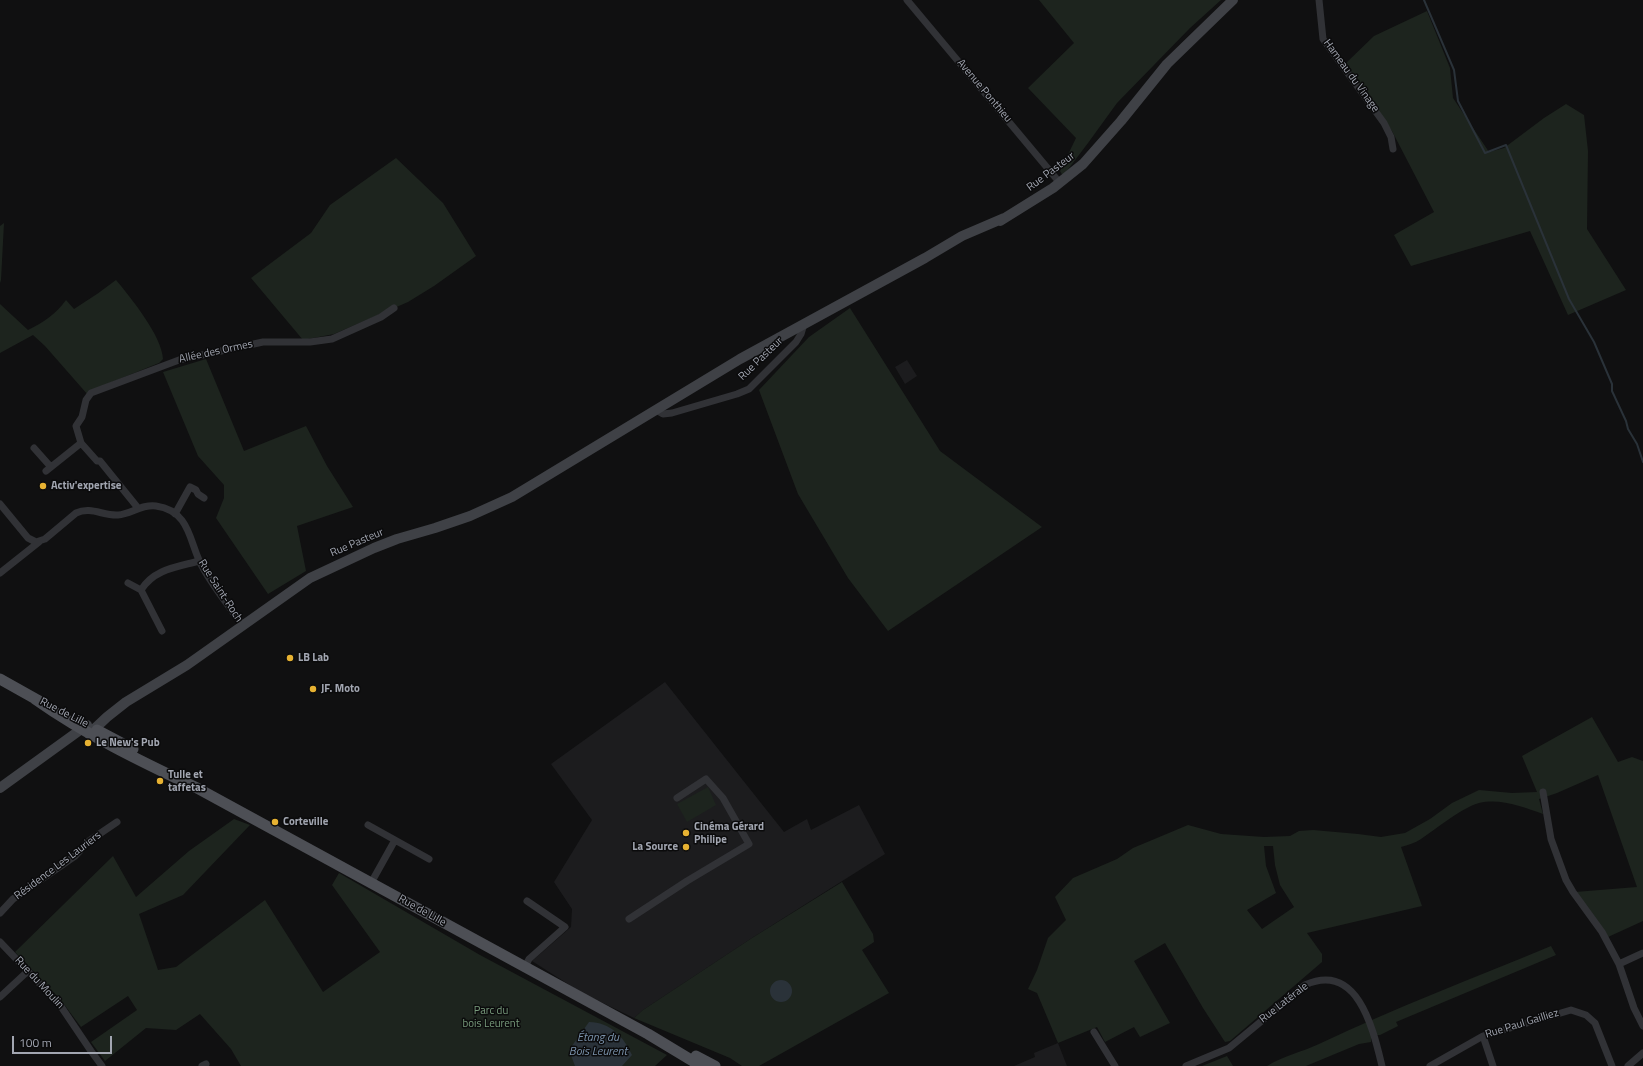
<!DOCTYPE html>
<html>
<head>
<meta charset="utf-8">
<style>
  body { margin:0 }
  #map { position:relative; width:1643px; height:1066px; overflow:hidden; background:#101011; font-family:"Titillium Web",sans-serif }
  canvas { display:block }
  .scale { position:absolute; left:12px; top:1036px; width:100px; height:18px; box-sizing:border-box; border:2px solid #a2a6b1; border-top:0; padding-left:5px; font-size:12px; line-height:14px; white-space:nowrap; color:#a2a6b1; -webkit-text-stroke:3px #0b0b0c; paint-order:stroke }
</style>
</head>
<body>
<div id="map">
<canvas width="1643" height="1066"></canvas>
<div class="scale">100 m</div>
</div>
<script>
const ctx = document.querySelector('canvas').getContext('2d');
ctx.lineJoin = 'round';
function fill(path, color) {
  ctx.fillStyle = color;
  ctx.fill(path, 'evenodd');
}
function trace(path, color, width, dash) {
  ctx.strokeStyle = color;
  ctx.lineWidth = width;
  ctx.lineCap = dash ? 'butt' : 'round';
  ctx.setLineDash(dash || []);
  ctx.stroke(path);
}
function drawText(font, color, halo, rows, align = 'center') {
  ctx.font = font + ' "Titillium Web",sans-serif';
  ctx.lineWidth = 3;
  ctx.setLineDash([]);
  ctx.textBaseline = 'middle';
  ctx.strokeStyle = halo;
  ctx.fillStyle = color;
  for (const [text, x, y, turn = 0] of rows) {
    ctx.save();
    ctx.translate(x, y);
    ctx.rotate((+turn || 0) * Math.PI / 180);
    ctx.textAlign = isNaN(turn) ? turn : align;
    if (halo) ctx.strokeText(text, 0, 0);
    ctx.fillText(text, 0, 0);
    ctx.restore();
  }
}
fill(new Path2D(`
  M907,360L917,376L905,384L895,367Z
  M665,682L784,832L807,819L811,830L859,805L885,854L752,938L643,1010L634,1018L582,993L532,961L571,927L572,909L554,882L592,820L551,764Z
  M1058,1043L1067,1066H1014L1035,1057L1034,1053Z`), '#1c1c1e');
fill(new Path2D(`
  M1039,0H1221L1190,28L1117,103L1088,143L1063,176L1060,171L1076,138L1028,88L1074,43Z
  M1427,11L1450,68L1453,98L1489,152L1504,148L1544,118L1566,104L1584,115L1588,151L1587,229L1626,290L1568,315L1530,231L1411,266L1394,235L1434,212L1392,131L1345,64L1374,36Z
  M396,158L443,203L476,256L434,286L408,302L334,334L303,340L251,278L311,233L330,205Z
  M4,223L1,280L0,283V226Z
  M116,280C131,298 162,336 163,359L159,363L97,388L88,395L45,346L33,335L0,353V304L28,330C44,322 56,314 66,300L74,309L97,294Z
  M850,308L940,451L1042,527L888,631L848,578L798,494L759,390L809,337Z
  M206,359L244,451L306,426L327,466L353,507L297,526L306,571L268,594L216,518L224,498V485L198,456L163,372Z
  M1592,717L1618,762L1632,757L1643,761V921L1608,937L1575,892L1637,887L1598,775L1557,793L1539,799L1543,814C1523,807 1501,798 1479,803C1463,807 1436,829 1421,839C1415,843 1408,845 1401,847L1422,906L1307,933L1322,954V962L1230,1041L1225,1042L1203,1008L1165,943L1134,961L1170,1023L1140,1037L1134,1027L1105,1042L1097,1027L1058,1043L1037,993L1028,989L1037,970L1048,938L1066,920L1055,897L1073,878L1117,859L1133,848L1188,825L1221,834L1264,837L1290,836L1299,831L1313,830L1358,834L1381,837L1405,833L1430,819L1452,803L1479,790L1512,793L1537,792L1522,756ZM1264,846H1273L1275,865L1280,885L1294,907L1262,929L1247,910L1276,893L1266,866Z
  M708,787L716,805L687,822L677,804Z
  M234,819L250,825L183,895L139,914L158,970L176,967L265,900L323,992L380,952L332,885L339,873L480,955L667,1055L655,1066H241L231,1049L200,1014L176,1030L146,1028L105,1061L91,1042L137,1010L128,996L81,1027L60,999L15,952L113,856L136,897L189,851Z
  M842,882L873,934L874,942L862,950L889,993L759,1066H742L730,1058L634,1018L643,1010L752,938Z
  M1551,946L1556,955L1396,1022L1398,1026L1380,1035H1371V1042L1359,1044L1306,1066H1267C1283,1056 1302,1052 1319,1044C1395,1008 1474,978 1551,946Z
  M1227,1056L1233,1066H1202Z`), '#1d241e');
fill(new Path2D(`
  M770 991a11 11 0 1 1 22 0a11 11 0 1 1-22 0Z
  M589,1022C610,1022 624,1037 632,1055L622,1066H575L569,1050Z`), '#2a3239');
trace(new Path2D(`
  M1424,0L1454,70L1458,101L1485,153L1506,145L1569,299L1594,342L1612,384V391L1626,421L1628,429L1637,444L1643,462`), '#2a3239', 2);
trace(new Path2D(`
  M907,0L1060,183
  M1319,0L1323,39L1384,123L1391,137L1393,149
  M656,410L663,414L672,413L737,394L749,389L796,342L801,334L804,324
  M34,448L50,466
  M46,471L81,443
  M0,504L28,538L36,542L45,539L76,513C91,506 103,516 118,515C131,514 142,504 156,506C192,511 189,545 203,568C214,588 230,607 243,626
  M138,508L100,461H97L81,443L76,426L82,417L86,400L91,393L179,360L263,342H310L332,339L381,317L394,308
  M175,514L190,487L196,490L198,494L204,498
  M0,573L39,542
  M128,583L141,590L162,631
  M141,590C154,569 177,567 199,561
  M1543,792L1551,839L1566,880L1573,892L1602,932L1619,964L1634,1008L1643,1026
  M368,825L429,859
  M371,883L395,840
  M0,913L13,899L75,856L89,841L117,822
  M629,919L687,881L749,844L723,798L706,779L677,798
  M0,942L60,1005L91,1051L102,1066
  M1619,964L1643,953
  M525,967L529,959L565,927L527,901
  M0,997L28,971
  M1094,1032L1115,1066
  M1483,1036L1493,1066
  M202,1066L206,1064
  M1186,1066L1229,1048L1305,985C1358,961 1373,1029 1382,1066
  M1430,1066L1483,1036L1571,1010L1586,1015L1595,1023L1612,1066
  M1628,1066L1643,1053`), '#313236', 7);
trace(new Path2D(`
  M1000,221L1053,188L1083,164L1121,121L1167,64L1233,0
  M89,734L107,717L126,702L187,665L310,578L374,548L397,539L435,528L470,516L512,497L740,359L925,258L962,236L1004,218
  M0,788L87,725`), '#3f4146', 10);
trace(new Path2D(`
  M0,679L41,702
  M35,699C86,735 140,761 197,788L648,1034L701,1066
  M97,730L133,749
  M696,1056L715,1066`), '#4d4f55', 11);
for (const [x, y, r, color] of [
  [43,486,4,"#e7b232"],
  [290,658,4,"#e7b232"],
  [313,689,4,"#e7b232"],
  [88,743,4,"#e7b232"],
  [160,781,4,"#e7b232"],
  [275,822,4,"#e7b232"],
  [686,833,4,"#e7b232"],
  [686,847,4,"#e7b232"]
]) {
  const dot = new Path2D();
  dot.arc(x, y, r, 0, 2 * Math.PI);
  ctx.fillStyle = color;
  ctx.fill(dot);
  trace(dot, '#0b0b0c', 1.5);
}
drawText('11px', '#a2a6b1', '#0b0b0c', [
  ["Hameau du Vinage",1351,76,54],
  ["Avenue Ponthieu",984,91,50],
  ["Rue Pasteur",1051,172,-37],
  ["Allée des Ormes",216,352,-12],
  ["Rue Pasteur",761,359,-44],
  ["Rue Pasteur",357,543,-23],
  ["Rue Saint-Roch",220,591,57],
  ["Rue de Lille",64,713,27],
  ["Résidence Les Lauriers",58,866,-37],
  ["Rue de Lille",422,911,29],
  ["Rue du Moulin",39,983,47],
  ["Rue Latérale",1284,1003,-38],
  ["Rue Paul Gailliez",1522,1024,-17]
]);
drawText('bold 11px', '#a2a6b1', '#0b0b0c', [
  ["Activ'expertise",51,486],
  ["LB Lab",298,658],
  ["JF. Moto",321,689],
  ["Le New's Pub",96,743],
  ["Tulle et",168,775],
  ["taffetas",168,788],
  ["Corteville",283,822],
  ["Cinéma Gérard",694,827],
  ["Philipe",694,840],
  ["La Source",678,847,"right"]
], 'left');
drawText('11px', '#799c7d', '#0b0b0c', [
  ["Parc du",491,1011],
  ["bois Leurent",491,1024]
]);
drawText('italic 12px', '#7a92ab', '#0b0b0c', [
  ["Étang du",598,1038],
  ["Bois Leurent",598,1052]
]);
</script>
</body>
</html>
